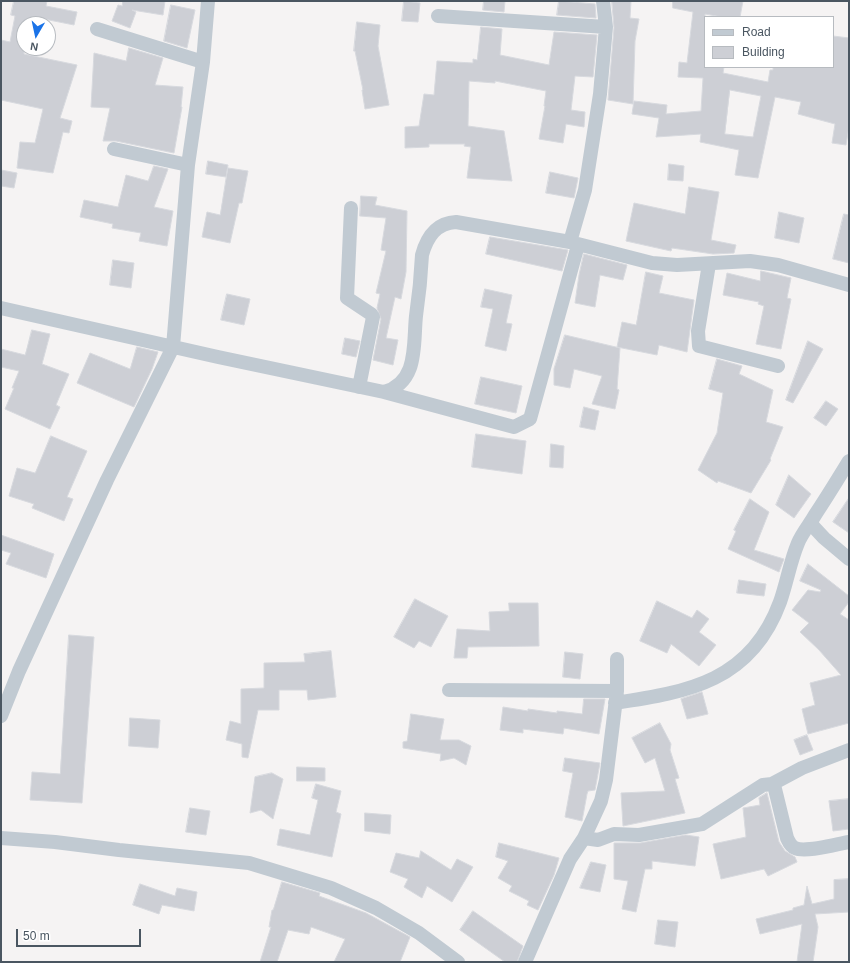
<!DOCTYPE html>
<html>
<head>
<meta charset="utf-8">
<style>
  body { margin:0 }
  #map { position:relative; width:850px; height:963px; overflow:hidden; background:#f5f3f3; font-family:Arial,sans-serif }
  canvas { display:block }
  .frame { position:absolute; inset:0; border:2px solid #4a5661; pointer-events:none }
  .legend { position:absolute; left:704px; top:16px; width:130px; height:52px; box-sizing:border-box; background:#fff; border:1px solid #b7bbc0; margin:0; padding:5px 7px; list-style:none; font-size:12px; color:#4a5661 }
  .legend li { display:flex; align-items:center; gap:8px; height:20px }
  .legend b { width:20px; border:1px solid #b7bbc0 }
  .north { position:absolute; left:16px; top:16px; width:40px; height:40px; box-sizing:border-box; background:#fff; border:1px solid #b7bbc0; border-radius:50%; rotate:189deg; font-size:11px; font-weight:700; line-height:16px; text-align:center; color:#4a5661 }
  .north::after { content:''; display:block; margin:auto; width:14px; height:18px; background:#1a73e8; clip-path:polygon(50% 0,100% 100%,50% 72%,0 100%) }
  .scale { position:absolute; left:16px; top:929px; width:125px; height:18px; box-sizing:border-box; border:2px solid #4a5661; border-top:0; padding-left:5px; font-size:12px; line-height:14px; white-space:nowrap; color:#4a5661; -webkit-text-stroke:3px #fff; paint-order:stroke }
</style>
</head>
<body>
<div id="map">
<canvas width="850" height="963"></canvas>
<div class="frame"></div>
<ul class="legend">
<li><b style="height:5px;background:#c1cad2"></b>Road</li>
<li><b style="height:11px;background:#cdcfd5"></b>Building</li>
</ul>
<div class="north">N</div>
<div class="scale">50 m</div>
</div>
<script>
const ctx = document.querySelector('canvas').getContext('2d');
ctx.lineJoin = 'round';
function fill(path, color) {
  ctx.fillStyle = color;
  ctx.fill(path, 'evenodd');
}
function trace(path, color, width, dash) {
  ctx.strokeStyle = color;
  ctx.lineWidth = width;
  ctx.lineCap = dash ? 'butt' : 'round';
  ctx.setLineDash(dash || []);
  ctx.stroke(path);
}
const building = new Path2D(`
  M14,1H47L46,6L77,12L74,25L44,19L43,24H24V54L77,65L60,118L72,121L69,133L63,132L53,173L17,168L20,142L35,143L43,109L1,100V40L10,42L15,16L11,15Z
  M123,1H165L163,15L132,10L136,12L130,28L112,21L118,5L122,6Z
  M404,1L420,3L418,22L402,21Z
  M484,1H505L504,12L483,10Z
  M559,1L595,4L596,18L557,15Z
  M612,1H631L630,18L639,19L635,41L633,104L608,100L614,28Z
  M673,1H743L740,17H722L705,14V67H724L723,73L768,82L770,70H773V67H833V36L849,38V127L846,145L832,143L835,124L798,114L801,102L775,97L758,178L735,175L739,150L700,142L701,134L656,137L659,118L632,114L634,101L667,105L666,114L701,111L703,78L678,77L679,62L687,63L693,12L673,8ZM730,90L761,96L753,137L725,134Z
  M171,5L195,10L187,48L164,41Z
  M357,22L380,25L378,46L389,105L365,109L362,90H363L355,51H354Z
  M481,27L502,29L500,55L549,65L554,32L597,35L593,77L575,76L571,110L585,112L584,127L566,124L563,143L539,139L545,106H544L546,91L495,81V83L469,81L468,126L504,131L512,181L467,178L471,147L464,146L465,144H429V147L405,148V127L419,126L424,94L434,95L437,61L473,63V59L477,60Z
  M129,48L163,58L155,85L183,87L181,107H182L174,153L116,141H103L110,108L91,107L94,53L126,61Z
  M208,161L228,165L226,177L206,174Z
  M669,164L684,166L683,181L668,180Z
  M154,166L168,169L154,207L173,211L167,246L139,241L141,233L112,228L113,224L80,217L84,200L118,207L126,175L148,181Z
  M228,168L248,171L242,203H239L230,243L202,237L207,212L220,215Z
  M1,170L17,173L14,188L1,186Z
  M550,172L578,178L574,198L546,193Z
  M689,187L719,192L711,240L736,245L734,253L713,254L672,248L671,251L626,241L634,203L685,214Z
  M361,196L377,197L375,205L407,211L406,272L401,299L395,297L386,338L398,340L393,365L373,360L381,319L377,308L380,294L376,293L386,251L381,250L386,218L360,216Z
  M779,212L804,218L799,243L775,238Z
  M844,214L849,215V263L833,259Z
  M490,237L568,250L562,271L486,254Z
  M584,254L627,265L623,280L600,275L595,307L575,303L579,275Z
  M113,260L134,263L131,288L110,285Z
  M761,271L791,278L787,298L791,299L781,349L756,344L764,306L758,304L759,302L723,295L727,273L760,281Z
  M646,272L663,276L659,293L694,300L687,352L659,345L657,355L617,347L622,322L636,325Z
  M485,289L512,295L506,323L512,324L506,351L485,346L493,309L481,307Z
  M227,294L250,299L244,325L221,320Z
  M32,330L50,334L42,364L69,374L56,405L60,407L50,429L5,409L14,388H12L19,371L1,367V349L25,355Z
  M565,335L620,348L617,389L619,390L615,409L592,404L602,376L574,369L570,388L554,385V369Z
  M345,338L360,341L356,357L342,354Z
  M808,341L823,349L793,403L786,400Z
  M137,347L158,352L152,369L134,407L77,383L90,353L130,369Z
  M717,359L742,366L739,374L773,390L766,422L783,427L770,459L771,460L751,493L718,481L717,483L698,470L717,433L723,393L709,389Z
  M481,377L522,386L516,413L475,404Z
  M826,401L838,409L826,426L814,418Z
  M584,407L599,411L595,430L580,427Z
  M476,434L526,441L522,474L472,467Z
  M51,436L87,451L67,497L73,499L64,521L32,508L34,504L9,496L17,468L35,473Z
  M551,444L564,446L563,468L550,467Z
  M789,475L811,494L794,518L776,505Z
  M849,498V533L833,522Z
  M750,499L769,512L754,550L784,559L779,572L728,549L736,531L734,530Z
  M1,535L54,554L46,578L6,564L11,553L1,550Z
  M808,564L849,596V602L840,614L849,620V723L808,734L802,709L815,705L810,683L841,675L819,650L800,632L809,623L792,610L808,590L820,592L821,590L800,581Z
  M739,580L766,584L764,596L737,593Z
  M415,599L448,616L431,647L419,641L414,648L394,637Z
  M657,601L692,618L697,610L709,619L699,632L716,645L699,666L671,644L667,653L640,641Z
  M509,603H538L539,646L468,647L467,658H454L457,629L490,631L489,612L509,611Z
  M69,635L94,637L82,803L30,800L32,772L60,774Z
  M331,651L336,697L308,700L307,690H279V710H258L248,758L242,757V744L226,740L230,721L241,724V689L264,688V663L305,662L304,654Z
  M565,652L583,654L580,679L563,677Z
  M702,692L708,714L687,719L681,699Z
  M584,699H605L599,734L564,728L563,734L523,729V733L500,730L503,707L528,711V709L557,713V711L582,714Z
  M411,714L444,719L440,740H459L471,746L466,765L454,758L440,761L441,754L403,748V742L407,741Z
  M130,718L160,720L158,748L129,746Z
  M660,723L671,744L670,750L679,778L675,779L685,813L623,826L621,793L665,791L655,758L645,763L632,738Z
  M807,735L813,750L800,755L794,740Z
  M565,758L600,763L595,790L588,791L587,794L582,821L565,817L573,773L563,771Z
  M297,767L325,768V781H297Z
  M272,773L283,779L273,819L261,810L250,813L255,777Z
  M316,784L341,791L336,812L341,814L332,857L277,845L280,829L310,835L318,800L312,798Z
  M767,793L779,842L785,851L795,857L797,862L768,876L764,869L721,879L713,844L746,837L743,808L760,805L759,798Z
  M849,799V829L833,831L829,801Z
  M190,808L210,811L206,835L186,832Z
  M365,813L391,815L390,834L365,831Z
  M686,835L699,837L695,866L652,861V869H645L636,912L622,909L628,881L614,879V843H640Z
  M499,843L559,858L554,875L538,910L527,905L529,901L509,891L512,886L498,878L508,861L496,857Z
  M421,851L451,870L457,859L473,867L452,902L427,886L422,898L404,887L408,879L390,872L396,853L419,858Z
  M591,862L606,865L600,892L580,888Z
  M849,879V912L815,914L818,927L813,962H797L802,924L760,934L756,919L793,910V908L804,905L807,886L812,904L834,899V880Z
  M282,882L320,893L319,896L366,913L410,937L400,962H334L345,939L311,927L309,934L288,930L277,962H260L271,927H269L272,910H273Z
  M140,884L175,896L177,888L197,892L194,911L162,905L159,914L133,905Z
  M473,911L523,946L517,962H505L460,930Z
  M658,920L678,922L675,947L655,944Z`);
fill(building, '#cdcfd5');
trace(building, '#d7d9de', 1);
trace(new Path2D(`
  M438,16L606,27
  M97,29L203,62
  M114,149L188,165
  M351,208L347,298L371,314L373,317L359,387
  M570,242L585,190L600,94L606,27L603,1
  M709,264L698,331L699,346L778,366
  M1,308L218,357L384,392L514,427L530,419L578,245
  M384,392C419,382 413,344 416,316C419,296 421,276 422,255C427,237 436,223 456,222L570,242L652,263L677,265L750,261L778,265L849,285
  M810,523L824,538L849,559
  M449,690L617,691
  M615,703C689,692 751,681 780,602C787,582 790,562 798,543C802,533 810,524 815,515C827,497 838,479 849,461
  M1,716L19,671L107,480L173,347L188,165L203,62L208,1
  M772,784L802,768L849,750
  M1,838L55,842L119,850L249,863L331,888L376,908L419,933L458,962
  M584,838L598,840L614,834L639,835L702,824L763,785L772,784L775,789L787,838C789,842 790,846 795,848C805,853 837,844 849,842
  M525,962L570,859L584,838L601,801L606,780L617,691V659`), '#c1cad2', 14);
</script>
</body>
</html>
